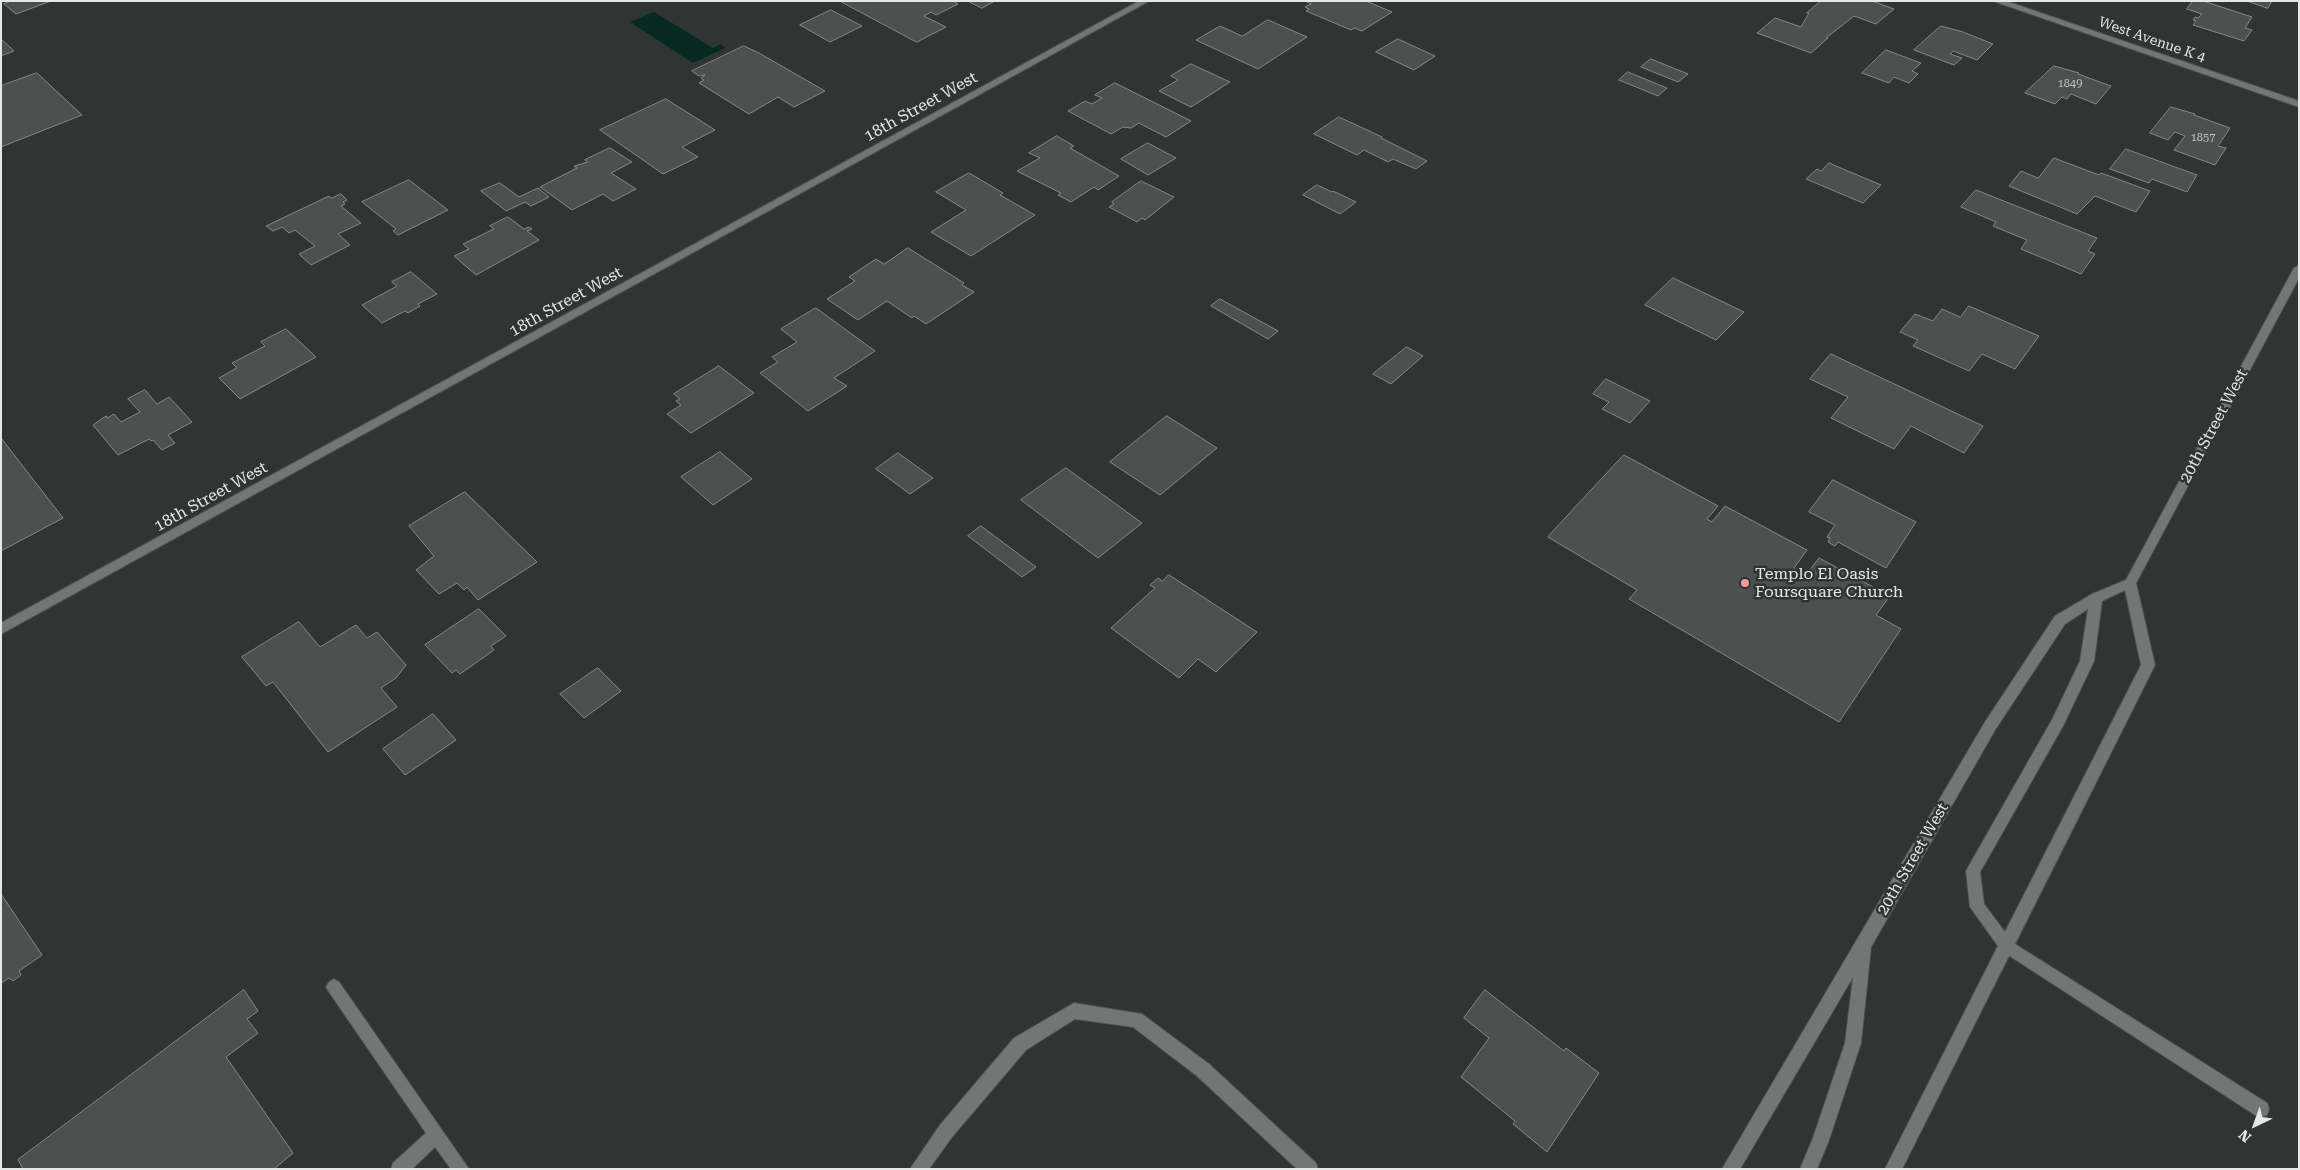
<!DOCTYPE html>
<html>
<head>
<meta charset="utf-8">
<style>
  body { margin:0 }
  #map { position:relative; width:2300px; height:1170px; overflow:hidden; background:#303433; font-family:"Roboto Serif",serif }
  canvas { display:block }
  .frame { position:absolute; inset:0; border:2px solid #e5e8e7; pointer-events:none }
  .north { position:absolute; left:2230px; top:1100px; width:50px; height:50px; -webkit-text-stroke:4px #303433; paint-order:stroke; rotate:222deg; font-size:14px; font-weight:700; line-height:20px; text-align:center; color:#e5e8e7 }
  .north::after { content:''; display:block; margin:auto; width:18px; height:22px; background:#e5e8e7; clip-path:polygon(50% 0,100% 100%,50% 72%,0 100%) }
</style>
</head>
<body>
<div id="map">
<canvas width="2300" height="1170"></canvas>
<div class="frame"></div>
<div class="north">N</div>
</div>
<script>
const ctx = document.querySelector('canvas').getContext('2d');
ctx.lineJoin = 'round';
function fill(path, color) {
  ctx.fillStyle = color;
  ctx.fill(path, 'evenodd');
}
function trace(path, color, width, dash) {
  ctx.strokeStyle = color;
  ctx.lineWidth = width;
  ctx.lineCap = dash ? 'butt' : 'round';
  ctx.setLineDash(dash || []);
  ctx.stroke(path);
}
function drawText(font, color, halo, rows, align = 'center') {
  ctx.font = font + ' "Roboto Serif",serif';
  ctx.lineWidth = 5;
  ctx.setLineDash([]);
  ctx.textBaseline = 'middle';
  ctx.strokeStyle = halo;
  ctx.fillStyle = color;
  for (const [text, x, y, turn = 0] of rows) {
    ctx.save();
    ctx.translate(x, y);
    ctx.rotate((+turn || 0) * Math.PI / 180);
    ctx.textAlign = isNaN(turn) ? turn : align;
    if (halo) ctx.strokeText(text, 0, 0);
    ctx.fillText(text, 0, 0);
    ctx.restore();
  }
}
fill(new Path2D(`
  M654,12L713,48L721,44L725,48L693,63L630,22Z`), '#062a21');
const building = new Path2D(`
  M11,1H51L16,14L4,4Z
  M840,1H953L958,4L936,15L931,12L924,16L946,27L917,42Z
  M968,1H995L982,8Z
  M1305,1H1366L1392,12L1362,31L1354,28L1351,30L1306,11L1309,9L1305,7L1311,4Z
  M1821,1H1872L1894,9L1876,24L1854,16L1826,38H1828L1811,53L1757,33L1775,18L1801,27L1809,13H1807Z
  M2193,1H2203L2252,17L2245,28L2252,30L2244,41L2193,25L2196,21L2193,20L2195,17L2198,18L2202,14L2187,9Z
  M2247,1H2272L2268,8Z
  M831,10L862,26L830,42L800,25Z
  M1268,20L1307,37L1258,69L1196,40L1220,26L1242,36Z
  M1941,26L1963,32L1993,44L1977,60L1953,51L1950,54L1962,58L1954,65L1914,50Z
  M1,39L14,51L1,56Z
  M1398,39L1435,56L1414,70L1376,52Z
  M744,46L759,53L825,91L794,107L778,97L749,114L699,83L704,80L701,78L705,75L699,76L692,71Z
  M1886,50L1921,63L1912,71L1918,74L1909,83L1894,77L1889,83L1862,73Z
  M1651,59L1688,74L1678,82L1641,67Z
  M1191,64L1230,82L1191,107L1159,91L1178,80L1171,76Z
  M2054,66L2079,73L2078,74L2111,86L2096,104L2071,94L2067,99L2062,97L2055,104L2025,93Z
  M1628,72L1667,88L1658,96L1619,80Z
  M37,73L82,115L1,147V86Z
  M1115,83L1191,121L1166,137L1139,123L1131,128L1123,127L1111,134L1068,111L1085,101L1092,104L1102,98L1095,95Z
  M666,99L715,130L682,147L698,157L663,174L600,130Z
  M2171,107L2195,114L2194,115L2230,128L2218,146L2226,148L2215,165L2174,150L2185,136L2175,132L2168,140L2150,133Z
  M1339,117L1382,137L1381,138L1427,161L1416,169L1393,159L1388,162L1364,150L1357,155L1314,134Z
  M1057,136L1074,146L1070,148L1119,176L1098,190L1094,187L1071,202L1058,195L1061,193L1017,171L1040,158L1029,153Z
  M1148,143L1176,158L1148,175L1121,159Z
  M610,148L632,162L611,173L636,189L613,201L603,194L572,210L540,187L577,168L574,166L588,162L585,160Z
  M2126,149L2197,175L2187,192L2152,179L2149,183L2110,169Z
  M2054,158L2099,175L2101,173L2150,191L2136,212L2095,196L2077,214L2009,186L2021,171L2038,178Z
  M1829,163L1881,185L1863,203L1806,179L1817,169L1821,171Z
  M969,173L1003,193L1000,195L1035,215L971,256L931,232L966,210L936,192Z
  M409,180L448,210L398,235L393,231L396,229L362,202Z
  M1141,181L1174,197L1145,220L1142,218L1137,222L1109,207L1114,204L1112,202Z
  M500,183L519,197L538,188L549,197L531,206L525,202L506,211L481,191Z
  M1317,185L1332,192L1333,191L1356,202L1340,214L1303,195Z
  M1976,190L2097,238L2088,251L2095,254L2081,274L2021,249L2027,240L1993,226L1996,222L1961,207Z
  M341,194L347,200L343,202L345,204L341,206L361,223L338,234L350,245L311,265L299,254L315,246L295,230L289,233L282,227L273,231L266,226L329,196L331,198Z
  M508,217L524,229L529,227L532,229L527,231L539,240L476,275L454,256L469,249L463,244L494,229L490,226Z
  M908,248L964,283L962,285L974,292L926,324L914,316L912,318L887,301L858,320L827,299L855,281L849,277L876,259L884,264Z
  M411,272L437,294L418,304L420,306L408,313L405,311L382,323L362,305L397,286L392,282Z
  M1673,278L1744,312L1716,340L1645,305Z
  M1220,299L1278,331L1268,339L1211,306Z
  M1969,306L2039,336L2015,369L1982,354L1969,371L1913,346L1918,340L1900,332L1915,314L1933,321L1942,309L1960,317Z
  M816,308L875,351L834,378L847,386L808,411L760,373L778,362L772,357L797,342L781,329Z
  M286,329L316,357L240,399L219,378L237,368L232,363L265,346L261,342Z
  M1407,347L1423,356L1391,384L1373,374Z
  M1831,354L1983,426L1964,453L1911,426L1894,449L1831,418L1848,397L1810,379Z
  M719,366L754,393L691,433L667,414L681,405L676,401L680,399L674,394Z
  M1606,379L1650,401L1630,423L1602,409L1609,402L1593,394Z
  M145,390L157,404L169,397L192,422L168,435L175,443L162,450L153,440L151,441L149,439L118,455L93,425L106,416L107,418L114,414L121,422L140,412L128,399Z
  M1167,416L1217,448L1160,495L1110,462Z
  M1,438L63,518L1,551Z
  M720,452L752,479L713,505L681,477Z
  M898,453L933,478L910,494L876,469Z
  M1624,455L1718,506L1707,519L1712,522L1725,506L1807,550L1794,568L1806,575L1819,558L1890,596L1876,615L1901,629L1839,722L1629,599L1637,590L1548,537Z
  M1066,468L1142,523L1098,558L1021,500Z
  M1833,480L1916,522L1886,568L1838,542L1835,546L1828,542L1830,538L1827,537L1835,525L1809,512Z
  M465,492L537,562L478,600L467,587L464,590L457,583L439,594L416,570L434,556L409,526Z
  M981,526L1036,567L1022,577L968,536Z
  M1169,575L1257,632L1216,672L1198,659L1179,678L1111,628L1155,588L1150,585L1158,578L1162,581Z
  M479,609L506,636L491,646L494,650L460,674L456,670L452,673L425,645Z
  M299,622L320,647L356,625L367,638L377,632L406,665L396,678L381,688L397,707L328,752L273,682L266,686L242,657Z
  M598,668L621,691L584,718L560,694Z
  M433,714L456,740L405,775L383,749Z
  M1,894L42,955L19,971L21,975L13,981L9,978L1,983Z
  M244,990L258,1011L247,1019L258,1033L226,1057L293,1153L274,1169H23L18,1160Z
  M1485,990L1564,1051L1566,1048L1599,1073L1547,1152L1513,1124L1515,1121L1461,1077L1489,1038L1464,1018Z`);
fill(building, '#4c504f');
trace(building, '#848987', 1);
const lane = new Path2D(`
  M2007,939L2267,1103L2269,1109L2267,1115L2261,1117L2255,1115L2002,951L1999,946L2002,941Z
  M334,979L339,982L469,1169H451L435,1147L412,1169H391L393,1163L426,1133L329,992L326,987L329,982Z
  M1074,1003L1142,1014L1209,1064L1316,1163L1318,1169H1297L1197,1076L1133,1027L1075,1019L1026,1050L952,1137L929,1169H910L940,1125L1014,1038Z`);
const street = new Path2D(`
  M1139,1H1149L1,634V623Z
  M1993,1H2006L2299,101V107Z`);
const secondary = new Path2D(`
  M2299,265V278L2136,583L2155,665L1902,1169H1885L1998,946L1970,907L1966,871L2053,718L2080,661L2088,609L2065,624L1995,730L1871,947L1861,1043L1829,1140L1817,1169H1800L1813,1138L1845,1043L1853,977L1740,1169H1722L1985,722L2055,616L2092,594L2126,580L2294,268ZM2125,590L2141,665L2005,932L1984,904L1980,872L2063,726L2094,661L2102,601Z`);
trace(lane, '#4d5150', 2);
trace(street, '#4d5150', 2);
trace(secondary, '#4d5150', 2);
fill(lane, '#727775');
fill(street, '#727775');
fill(secondary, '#727775');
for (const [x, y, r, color] of [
  [1745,583,5,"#f59b98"]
]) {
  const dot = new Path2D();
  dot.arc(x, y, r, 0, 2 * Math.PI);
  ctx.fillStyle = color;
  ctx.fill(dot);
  trace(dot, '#303433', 2);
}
drawText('11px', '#bfc2c1', null, [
  ["1849",2070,84],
  ["1857",2203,138]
]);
drawText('14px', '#e5e8e7', '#303433', [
  ["West Avenue K 4",2152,40,19]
]);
drawText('16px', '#e5e8e7', '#303433', [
  ["18th Street West",921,107,-29],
  ["18th Street West",566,302,-29],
  ["20th Street West",2214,426,-62],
  ["18th Street West",211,497,-29],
  ["20th Street West",1913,859,-60]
]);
drawText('16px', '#e5e8e7', '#303433', [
  ["Templo El Oasis",1755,574],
  ["Foursquare Church",1755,592]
], 'left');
</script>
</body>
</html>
